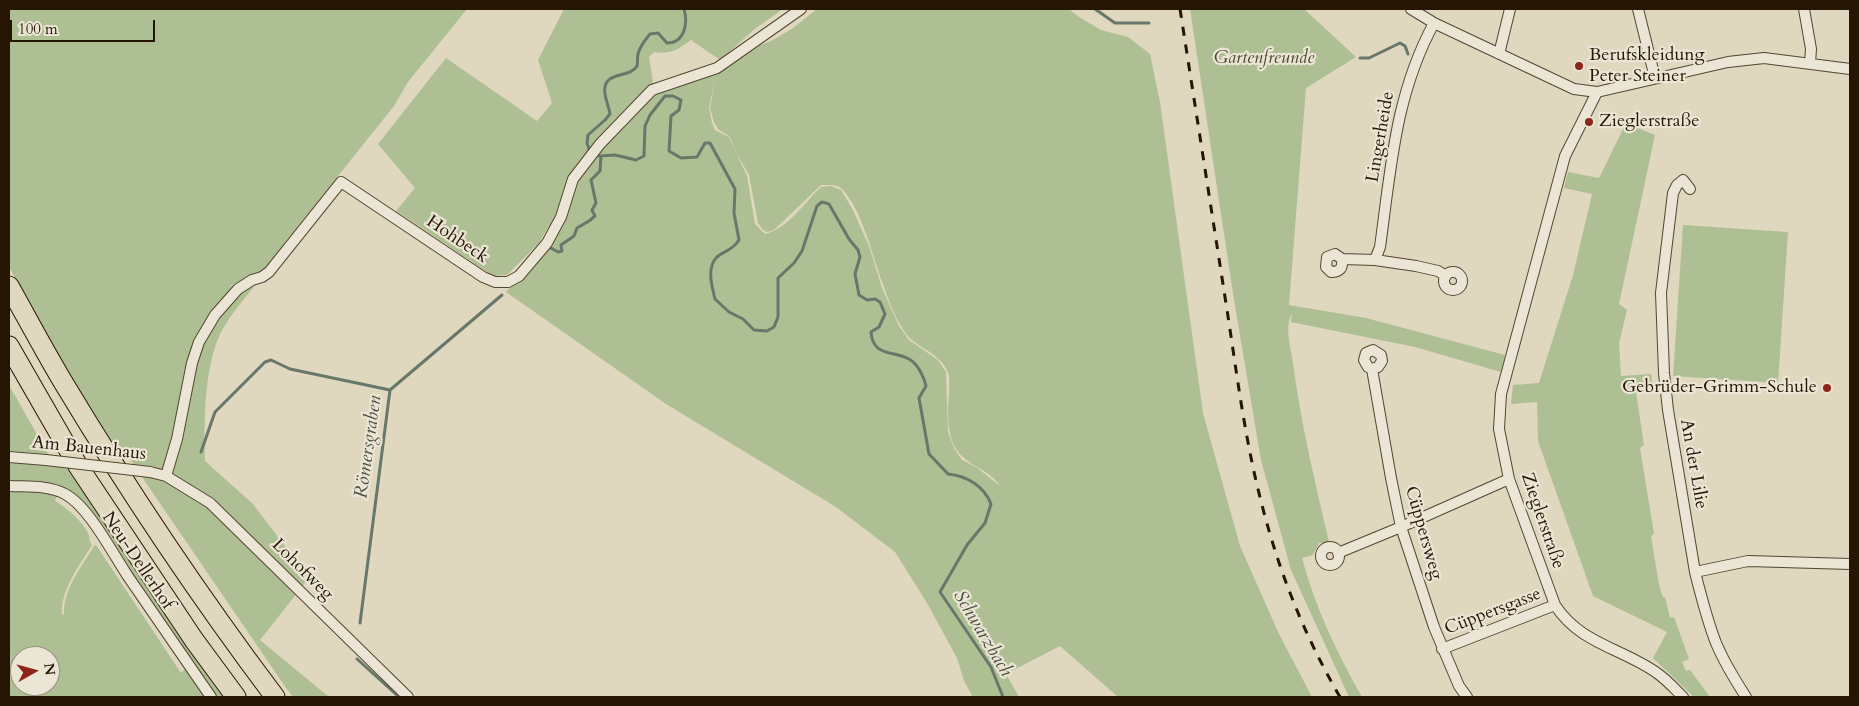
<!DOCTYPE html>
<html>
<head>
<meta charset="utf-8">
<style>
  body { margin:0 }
  #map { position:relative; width:1859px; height:706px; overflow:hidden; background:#dfd7be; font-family:Cardo,serif }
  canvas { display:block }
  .frame { position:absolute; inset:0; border:10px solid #261502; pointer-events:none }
  .north { position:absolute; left:10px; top:646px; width:50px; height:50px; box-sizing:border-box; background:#eae5d5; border:1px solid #9c9281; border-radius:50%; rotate:83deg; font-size:14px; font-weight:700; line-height:20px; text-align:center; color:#261502 }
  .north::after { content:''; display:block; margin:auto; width:18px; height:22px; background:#8f2418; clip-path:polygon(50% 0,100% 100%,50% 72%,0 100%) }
  .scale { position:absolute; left:10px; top:20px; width:145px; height:22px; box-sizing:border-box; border:2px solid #261502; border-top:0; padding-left:6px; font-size:15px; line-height:18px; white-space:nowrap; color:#261502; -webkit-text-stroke:4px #eae5d5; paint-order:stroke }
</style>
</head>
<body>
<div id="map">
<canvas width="1859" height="706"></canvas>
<div class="frame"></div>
<div class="north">N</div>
<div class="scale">100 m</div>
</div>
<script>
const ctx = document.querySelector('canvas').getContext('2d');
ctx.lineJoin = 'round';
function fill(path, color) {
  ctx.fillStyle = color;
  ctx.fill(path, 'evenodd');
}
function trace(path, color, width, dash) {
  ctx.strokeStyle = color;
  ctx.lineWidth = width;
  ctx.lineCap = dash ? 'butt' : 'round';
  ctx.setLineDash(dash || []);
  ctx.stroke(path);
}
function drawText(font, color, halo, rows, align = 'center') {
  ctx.font = font + ' Cardo,serif';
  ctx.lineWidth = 4.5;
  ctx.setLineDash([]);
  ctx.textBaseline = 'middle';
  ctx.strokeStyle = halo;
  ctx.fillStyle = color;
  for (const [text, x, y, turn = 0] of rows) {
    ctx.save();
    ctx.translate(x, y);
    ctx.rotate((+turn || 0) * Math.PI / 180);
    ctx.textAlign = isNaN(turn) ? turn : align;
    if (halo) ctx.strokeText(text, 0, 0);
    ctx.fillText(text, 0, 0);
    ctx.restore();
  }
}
fill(new Path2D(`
  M9,9H467L408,82L394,106L286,241L266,272L229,286L257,283C245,298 225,321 218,339C204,373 204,424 205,461L253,504L309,578L260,640L329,697H293L284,685L127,455L113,443L83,398L9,267Z
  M564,9H783L756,28L720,60L691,40C679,49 670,55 654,52L649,57L653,83C664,83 673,75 685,75L773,40L793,28L817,9H1069L1079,17L1101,30L1128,37L1150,54L1160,102L1203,413L1240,546L1279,634L1312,697H1118L1060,646L1006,674L1019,697H973L964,681L957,658L927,603L895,552L836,507L666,404L506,292L542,255L549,226L538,244L507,275L493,276L396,211L415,188L378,144L446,58L537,121L552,103L538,60ZM715,80L710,108L714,122L718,129L730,137L737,154L749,175L758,223L763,230L767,232L774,230L821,185C828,185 837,184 842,189C863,211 873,259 884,287C889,302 900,330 912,340C924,350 942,356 948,373C950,378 949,386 949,391C948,410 946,431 955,447C965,466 989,468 1000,486L976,467L962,460L954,448L948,432L946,372L938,360L909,340L899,326L882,288L869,246L853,210L841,190L831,186L821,187C804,203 789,228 765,234L755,224L747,176L729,137L715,130L712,123L709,107Z
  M1190,9H1304L1356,57L1306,88L1289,305L1366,318L1505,355L1501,372L1415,347L1291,322L1292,314C1284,326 1291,349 1293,363C1301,424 1315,482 1329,542L1319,543L1313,555L1302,558C1315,607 1337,653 1362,697H1349L1291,570L1261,460L1234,300Z
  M1626,123L1655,135L1619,304L1627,310L1619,343L1621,376L1651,374L1653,390L1636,392L1644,445L1640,448L1654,534L1651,536L1659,585L1663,597H1665L1670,618L1674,617L1689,659L1682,662L1686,671L1690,670L1710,697H1694L1653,658L1667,632L1593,596L1538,441L1537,402L1511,404L1513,385L1539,383L1573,275L1592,194L1564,188L1568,172L1599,178Z
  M1683,225L1788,232L1778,383L1673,376Z
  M9,385L48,454L9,451Z
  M9,462L61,467L67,469L74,478L145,586L224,697H214L81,502L9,483Z
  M9,489L57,494L55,501C65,506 84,523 88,533C90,538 89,541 92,545C80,565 60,590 62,615L64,614C63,589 82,566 94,546L96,545L181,673L185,669L205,697H9ZM20,656H50V686H20Z`), '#afbf94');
trace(new Path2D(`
  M684,9C688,23 685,43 667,43L658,33L650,34C645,40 640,46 638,54C637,57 638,62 637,66C630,79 601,70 605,94C606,101 609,107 610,114L605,120L588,135L587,143L590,152L599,156L615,155L636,160L644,156L645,126L650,115L665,96H673L681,100L679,110L671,116L669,151L681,158L697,157L705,143H710L735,189L734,213L739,240C732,251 725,250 717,257C706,268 712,286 715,299L729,312L743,319L754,330L767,331L774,327L778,317V278L794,263L802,251L817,206L822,202L829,204L849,239L858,250L860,257L855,274L859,295L867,300L875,299L880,302L885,314L879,327L871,332C873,357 892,350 909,359C918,364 924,377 926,386L919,398L929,454L948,474C967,476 984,486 991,504L985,523L967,545L940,592L991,667L1003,697
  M1095,9L1115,23H1149
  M1360,58H1369L1400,43L1405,46L1408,54
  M551,248L558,252L562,251L561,245L574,236L577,228L589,221L595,216L592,210L596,203L591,180L600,171L601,156
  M201,452L215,412L265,362L271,360L290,369L390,390
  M360,623L390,390L502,295
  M357,659L399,697`), '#67786b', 3);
const street = new Path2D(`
  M1411,9L1434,23L1574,89L1597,92L1728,62L1764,58L1850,69
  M1638,9L1655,78
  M1804,9L1811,49L1810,63
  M1499,54L1510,9
  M1597,92L1565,156L1501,394L1499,429L1509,479L1555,605C1580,644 1622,648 1657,673C1667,680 1675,689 1683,697
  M1690,189L1683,180L1677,185L1673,193L1661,293L1664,373L1668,410L1695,572C1701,596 1707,620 1716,643C1724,662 1735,680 1746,697
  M1342,259C1343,268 1340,272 1331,272L1326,267L1327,257L1335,254L1342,259L1375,260L1416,266L1438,271L1446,276
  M1375,260L1380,247C1391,168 1395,95 1434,23
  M1444 281a9 9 0 1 1 18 0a9 9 0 1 1-18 0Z
  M1372,369L1378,367L1382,361L1381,355L1373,350L1366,353L1364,360L1368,367L1372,369L1391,478L1401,527L1434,627L1459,686L1467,697
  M9,457L46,460
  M150,472L166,476L210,503L408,697
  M166,476L177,439L192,363L199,342L215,315L238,289L252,280L262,277L269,272L341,182L483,277L495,282H508L519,276L547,243L561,217L573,179L600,144L652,90L717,68L801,9
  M9,486C27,487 48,485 65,494C88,506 112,552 127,575C155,616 183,656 211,697
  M1321 556a9 9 0 1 1 18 0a9 9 0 1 1-18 0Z
  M1338,553L1401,527L1509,479
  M1695,572L1748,561L1850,564
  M1442,649L1555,605`);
const highway = new Path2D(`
  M9,286C27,318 44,350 63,382C128,490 199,596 275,697
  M9,346L78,466L194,640L236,697`);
trace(street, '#544631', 12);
trace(highway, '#261502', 21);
trace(street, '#eae5d5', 10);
trace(highway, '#dfd7be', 19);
trace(new Path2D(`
  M1180,9C1195,105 1210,201 1225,297C1236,366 1244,437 1262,505C1279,572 1305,637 1340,697`), '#261502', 3, [9, 9]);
const streetBridge = new Path2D(`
  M46,460L150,472`);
trace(streetBridge, '#544631', 12, []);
trace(streetBridge, '#eae5d5', 10);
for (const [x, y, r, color] of [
  [1579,66,5,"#8f2418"],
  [1589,122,5,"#8f2418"],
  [1827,388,5,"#8f2418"]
]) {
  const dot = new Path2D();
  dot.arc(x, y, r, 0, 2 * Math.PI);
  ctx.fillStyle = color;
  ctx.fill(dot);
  trace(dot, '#eae5d5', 2);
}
drawText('18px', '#261502', '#eae5d5', [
  ["Berufskleidung",1589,56],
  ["Peter Steiner",1589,77],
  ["Zieglerstraße",1599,122],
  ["Gebrüder-Grimm-Schule",1817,388,"right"]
], 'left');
drawText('italic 18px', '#4f482e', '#eae5d5', [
  ["Gartenfreunde",1264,59]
]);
drawText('18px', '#261502', '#eae5d5', [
  ["Lingerheide",1381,137,-80],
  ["Hohbeck",457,240,34],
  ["Am Bauenhaus",89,449,6],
  ["An der Lilie",1693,464,80],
  ["Zieglerstraße",1542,521,71],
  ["Cüppersweg",1423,533,74],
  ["Neu-Dellerhof",137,561,56],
  ["Lohofweg",302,570,45],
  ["Cüppersgasse",1493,612,-21]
]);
drawText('italic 19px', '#4c4f3f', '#eae5d5', [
  ["Römersgraben",369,447,-82],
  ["Schwarzbach",982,634,59]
]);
</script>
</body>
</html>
